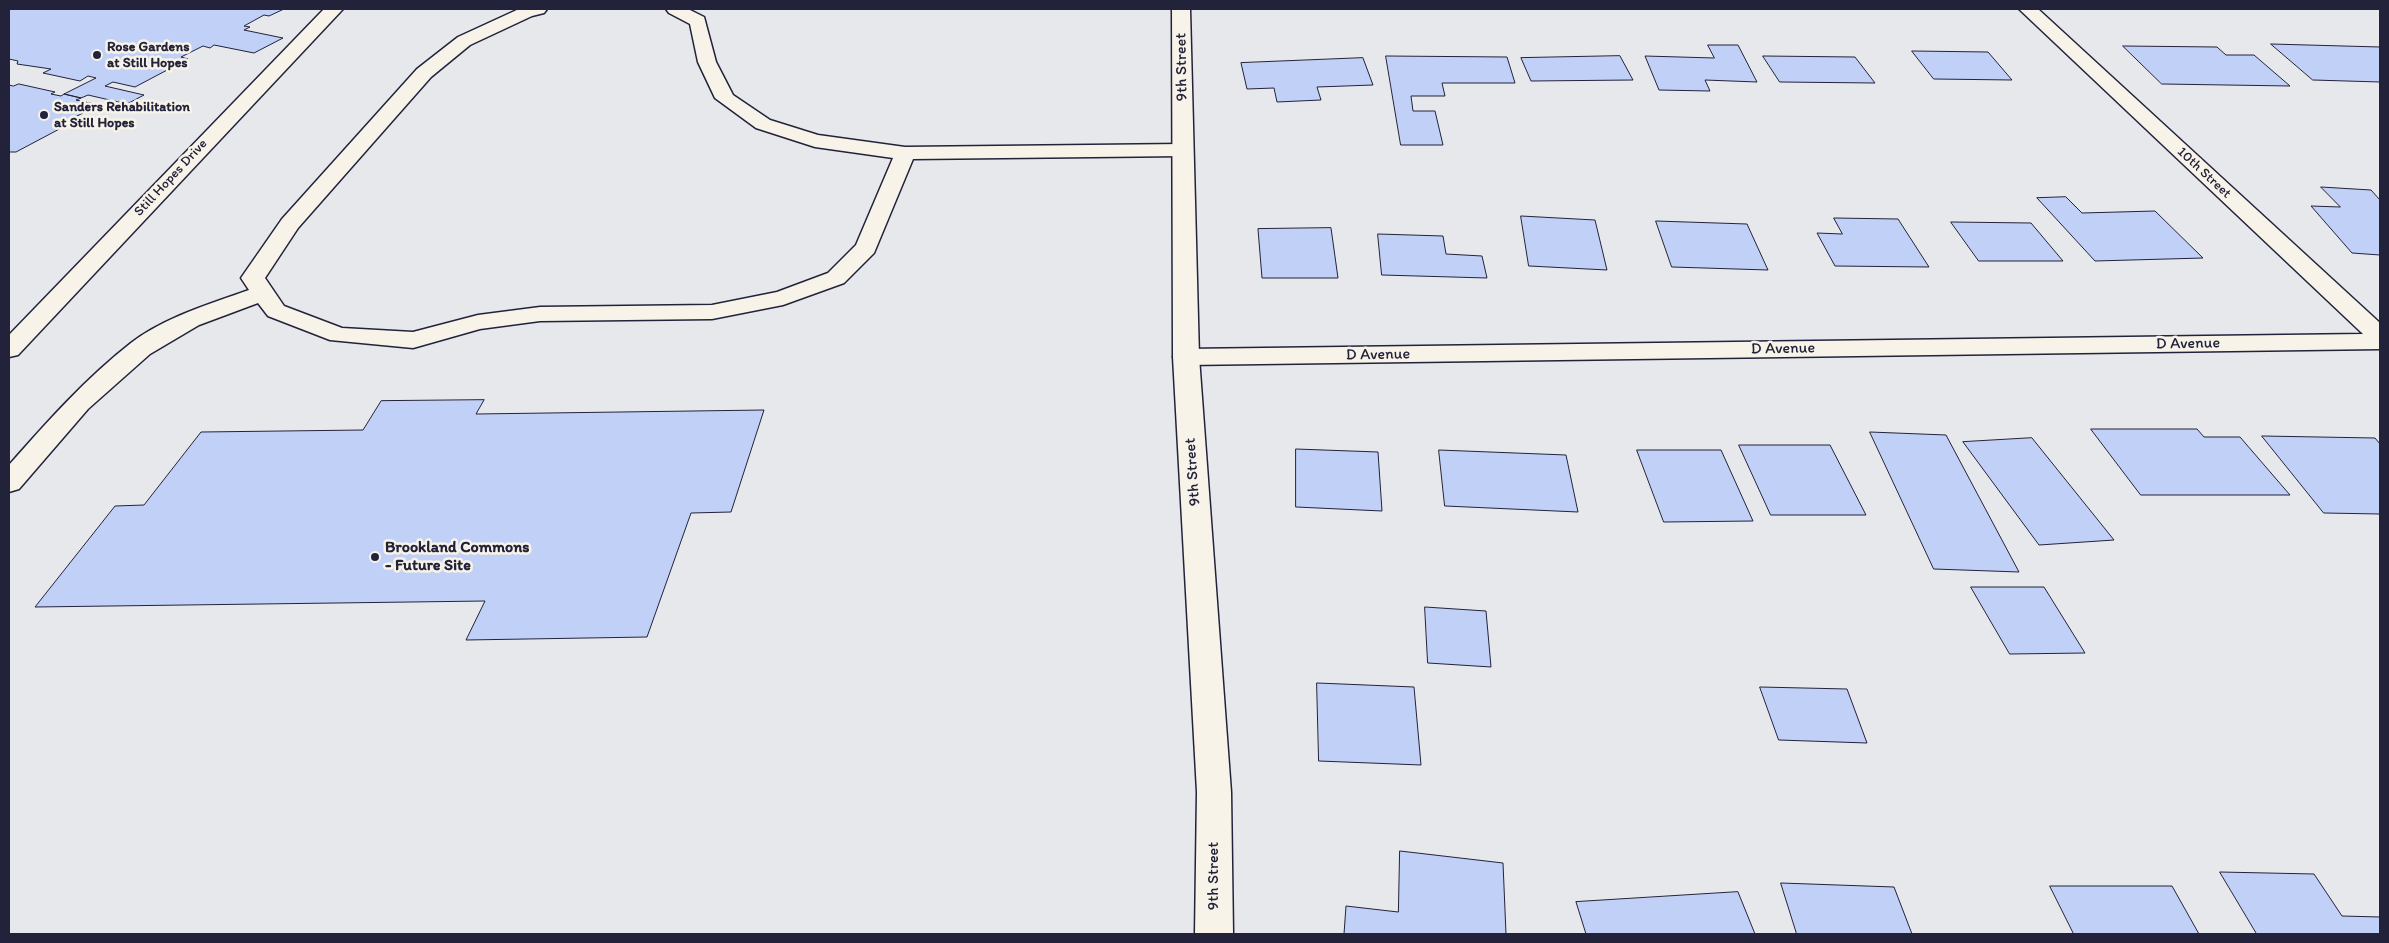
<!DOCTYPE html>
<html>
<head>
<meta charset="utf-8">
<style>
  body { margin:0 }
  #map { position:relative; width:2389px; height:943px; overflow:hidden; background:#e7e8ec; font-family:Itim,sans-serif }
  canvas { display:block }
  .frame { position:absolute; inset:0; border:10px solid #22223b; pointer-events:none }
</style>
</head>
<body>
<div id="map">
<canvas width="2389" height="943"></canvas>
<div class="frame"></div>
</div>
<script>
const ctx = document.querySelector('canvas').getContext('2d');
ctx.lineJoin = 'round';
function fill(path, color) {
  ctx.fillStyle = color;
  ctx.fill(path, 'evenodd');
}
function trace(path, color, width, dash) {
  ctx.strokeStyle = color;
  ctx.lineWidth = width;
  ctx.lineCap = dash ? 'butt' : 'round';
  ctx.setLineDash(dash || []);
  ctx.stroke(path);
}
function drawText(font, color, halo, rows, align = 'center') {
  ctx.font = font + ' Itim,sans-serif';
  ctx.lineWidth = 5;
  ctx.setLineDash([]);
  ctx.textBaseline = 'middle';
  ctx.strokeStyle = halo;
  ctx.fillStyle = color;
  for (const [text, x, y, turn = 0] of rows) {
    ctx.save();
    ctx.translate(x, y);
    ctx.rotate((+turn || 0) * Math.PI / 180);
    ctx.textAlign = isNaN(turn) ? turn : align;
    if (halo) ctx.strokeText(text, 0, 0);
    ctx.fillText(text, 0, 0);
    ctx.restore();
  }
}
const building = new Path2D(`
  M9,9H284L269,16L264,15L244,26L250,27L244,30L283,38L254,53L214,45L210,48L203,46L181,57L188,59L135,87L113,82L105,86L144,95L127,104L88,95L81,98L64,94L96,78L88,76L80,81L43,73L51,69L17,64L18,61L9,59Z
  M2271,44L2380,47V82L2313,80Z
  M1708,45H1738L1757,82L1705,80L1710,91L1659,90L1645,56L1714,58Z
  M2123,46L2217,47L2226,55H2254L2290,86L2162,84Z
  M1912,51L1988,52L2012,80L1934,79Z
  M1386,56L1507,57L1515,83H1442L1445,96H1411L1413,111H1435L1443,145H1401Z
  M1620,56L1633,80L1531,81L1521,58Z
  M1763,56L1855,57L1875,83L1780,82Z
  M1363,58L1373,85L1317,87L1321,100L1277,102L1274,88L1247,89L1241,63Z
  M19,84L55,92L51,94L61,96L64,94L81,98L76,100L99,105L59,125L65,126L16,152H9V85L13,86Z
  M2321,187L2371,190L2380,200V255L2352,253L2311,206L2340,207Z
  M2066,197L2082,213L2155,211L2203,258L2095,261L2037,198Z
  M1521,216L1595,220L1607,270L1529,266Z
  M1834,218L1898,219L1929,267L1835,266L1817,233L1842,234Z
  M1656,221L1747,224L1768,270L1672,267Z
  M1951,222L2031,223L2063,261H1979Z
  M1331,228L1338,278H1262L1258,229Z
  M1378,234L1443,236L1446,254L1482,256L1487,278L1382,275Z
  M484,400L476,414L764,410L731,512L691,513L647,637L466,640L485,601L35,607L115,506L144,505L201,432L363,430L381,401Z
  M2091,429H2197L2204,437H2240L2290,495H2141Z
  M1870,432L1946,435L2019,572L1934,569Z
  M2262,436L2375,438L2380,444V514L2324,513Z
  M2032,438L2114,540L2039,545L1963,442Z
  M1739,445H1830L1866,515H1771Z
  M1296,449L1378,452L1382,511L1296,507Z
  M1439,450L1566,455L1578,512L1445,506Z
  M1637,450H1721L1753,521L1664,522Z
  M1971,587H2044L2085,653L2010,654Z
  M1425,607L1486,611L1491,667L1428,663Z
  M1317,683L1414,687L1421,765L1319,761Z
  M1760,687L1847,689L1867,743L1779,740Z
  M1400,851L1503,863L1506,934H1344L1346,906L1398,912Z
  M2220,872L2314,874L2342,916L2380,917V934H2257Z
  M1781,883L1894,887L1912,934H1797Z
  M2050,886H2172L2199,934H2074Z
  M1738,892L1755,934H1586L1576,902Z`);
fill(building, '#c1d0f6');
trace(building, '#22223b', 1);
const minor = new Path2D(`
  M324,9H343L18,355L9,357V335Z
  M519,9H547L544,13L532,16L470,45L431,77L298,228L265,278L284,306L342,328L413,332L478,315L540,307L712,305L777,292L828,273L856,245L893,158L815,147L756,128L715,98L698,62L690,24L669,13L666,9H688L704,17L716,62L733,95L770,120L818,135L905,147L1183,144L1190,146L1193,150L1190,154L1183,156L913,159L874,253L844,283L783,305L712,319L540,321L480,329L413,348L330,340L268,316L258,303L199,325L150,354L88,409L19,489L9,492V465C47,422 85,379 131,343C165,317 210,304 249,290L241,278L282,219L417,69L458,37Z
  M2019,9H2038L2380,323V349L1186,365L1177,363L1173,357L1177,351L1186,349L2363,334Z`);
const major = new Path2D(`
  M1172,9H1190L1199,357L1231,792L1233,934H1195L1197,792L1173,357Z`);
trace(minor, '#22223b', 3);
trace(major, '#22223b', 3);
fill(minor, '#f7f3e8');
fill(major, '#f7f3e8');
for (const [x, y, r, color] of [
  [97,55,5,"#22223b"],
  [44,115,5,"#22223b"],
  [375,557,5,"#22223b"]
]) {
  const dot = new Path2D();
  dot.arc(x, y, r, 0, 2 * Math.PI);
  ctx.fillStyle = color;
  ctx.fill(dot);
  trace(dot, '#f7f3e8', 2);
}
drawText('bold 14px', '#22223b', '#f7f3e8', [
  ["Rose Gardens",107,47],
  ["at Still Hopes",107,63],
  ["Sanders Rehabilitation",54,107],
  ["at Still Hopes",54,123]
], 'left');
drawText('14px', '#22223b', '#f7f3e8', [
  ["10th Street",2204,173,43],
  ["Still Hopes Drive",171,178,-47]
]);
drawText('16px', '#22223b', '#f7f3e8', [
  ["9th Street",1182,67,-91],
  ["D Avenue",2188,344,-1],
  ["D Avenue",1783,349,-1],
  ["D Avenue",1378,355,-1],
  ["9th Street",1193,472,-94],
  ["9th Street",1214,876,-90]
]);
drawText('bold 16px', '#22223b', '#f7f3e8', [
  ["Brookland Commons",385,548],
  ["- Future Site",385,566]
], 'left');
</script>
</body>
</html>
